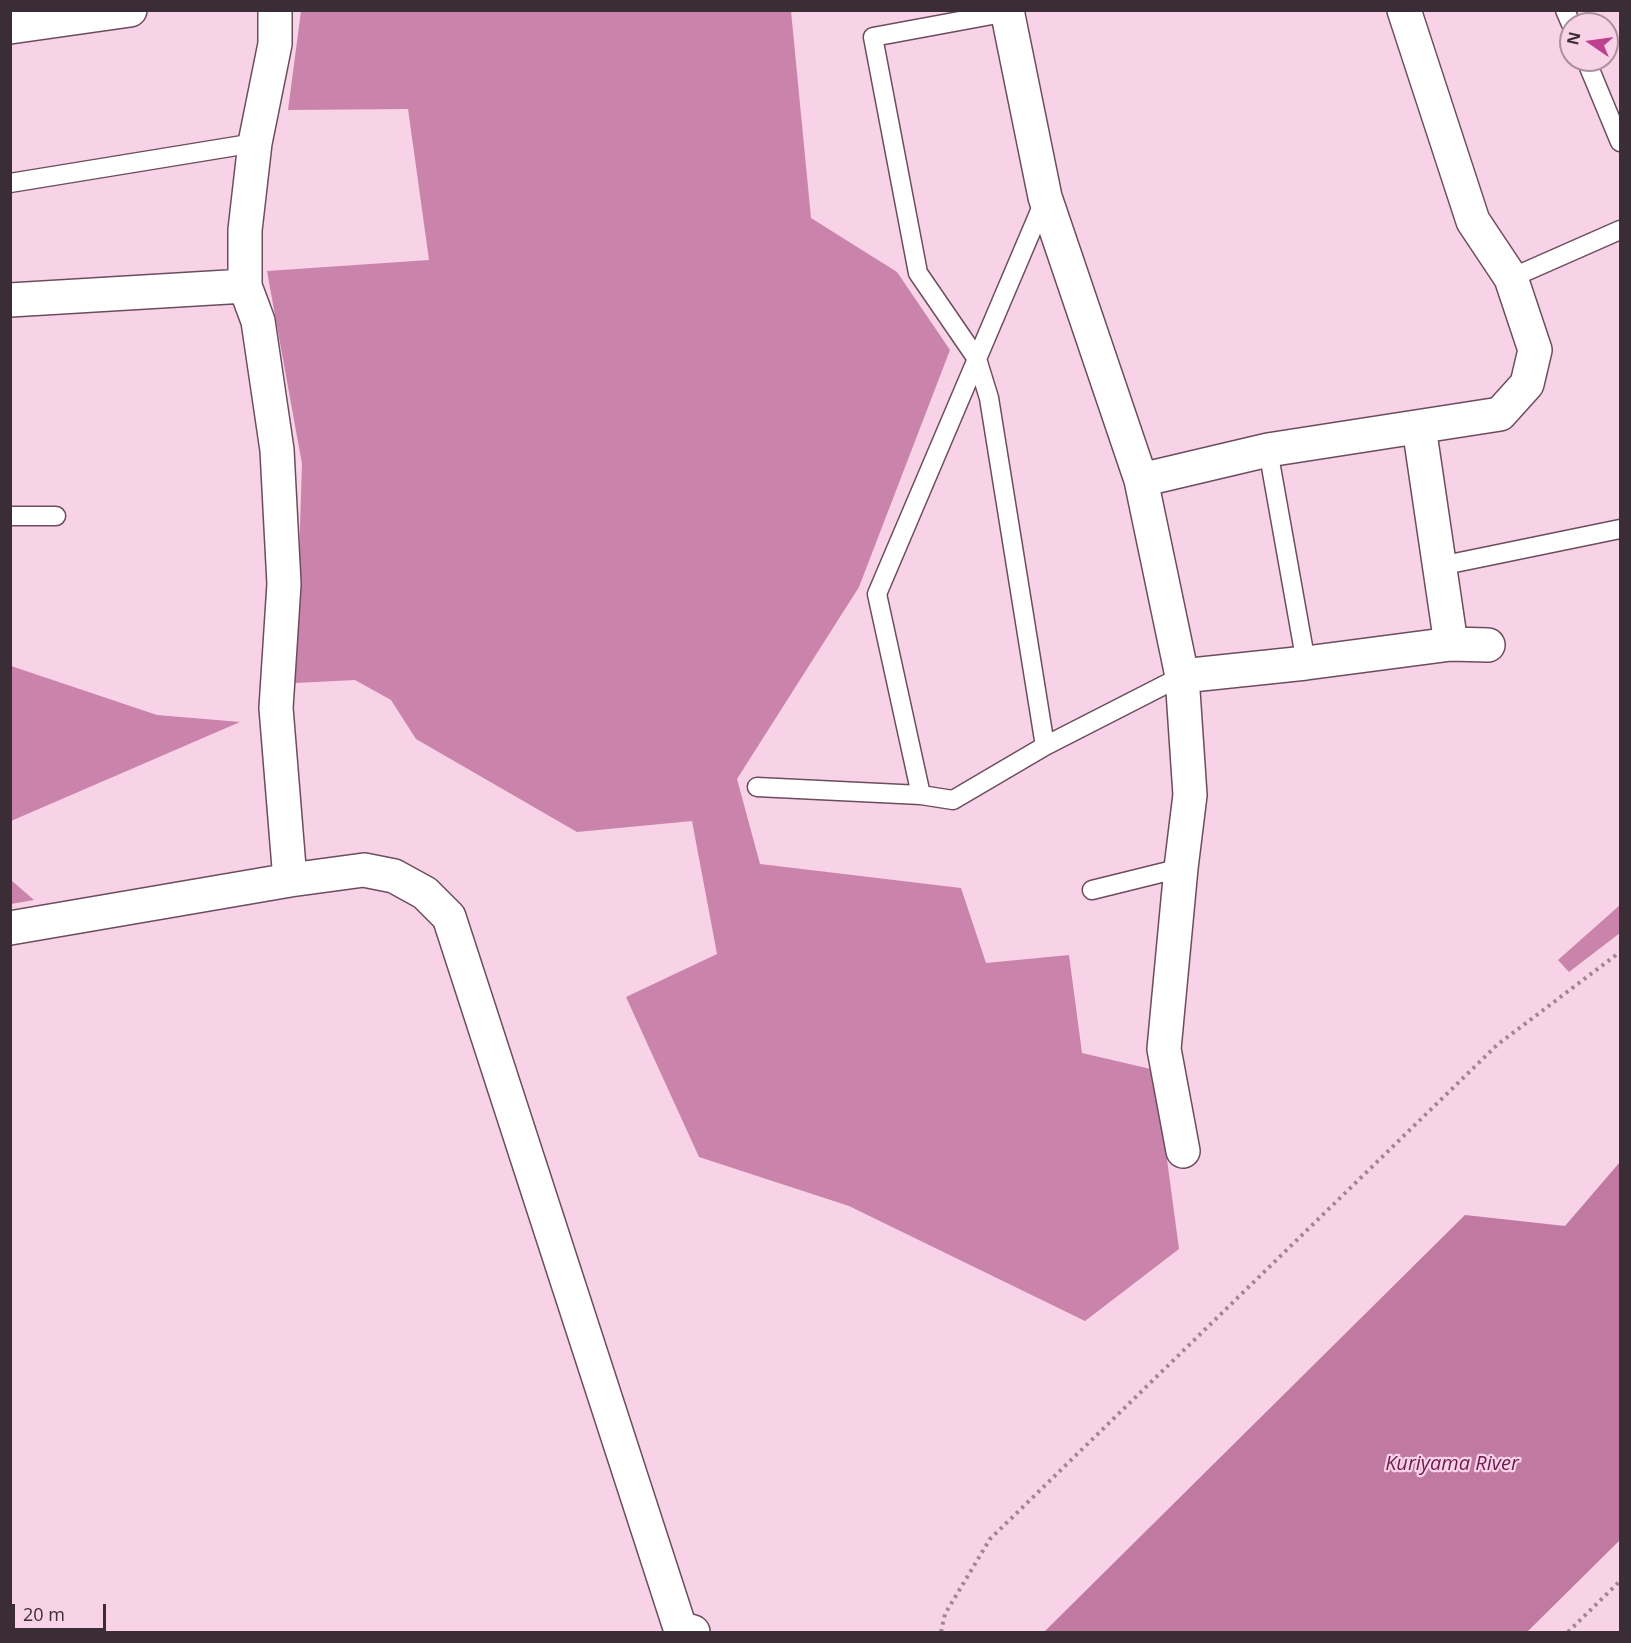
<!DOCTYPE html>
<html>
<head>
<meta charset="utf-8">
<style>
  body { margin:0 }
  #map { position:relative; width:1631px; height:1643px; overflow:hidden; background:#f8d2e6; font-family:"Open Sans",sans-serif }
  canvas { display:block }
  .frame { position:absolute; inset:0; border:12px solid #3b2d35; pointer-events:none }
  .north { position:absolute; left:1559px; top:12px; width:60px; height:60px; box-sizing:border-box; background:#f8d2e6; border:2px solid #ac909f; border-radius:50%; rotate:283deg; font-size:16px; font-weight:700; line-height:24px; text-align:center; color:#3b2d35 }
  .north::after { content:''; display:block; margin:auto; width:21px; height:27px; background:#be4190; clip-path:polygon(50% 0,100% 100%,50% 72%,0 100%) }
  .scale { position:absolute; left:12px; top:1604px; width:94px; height:27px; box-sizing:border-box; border:3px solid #3b2d35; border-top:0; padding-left:8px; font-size:18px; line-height:21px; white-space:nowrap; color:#3b2d35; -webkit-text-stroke:4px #f8d2e6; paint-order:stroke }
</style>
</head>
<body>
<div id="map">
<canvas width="1631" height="1643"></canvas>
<div class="frame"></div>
<div class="north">N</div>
<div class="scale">20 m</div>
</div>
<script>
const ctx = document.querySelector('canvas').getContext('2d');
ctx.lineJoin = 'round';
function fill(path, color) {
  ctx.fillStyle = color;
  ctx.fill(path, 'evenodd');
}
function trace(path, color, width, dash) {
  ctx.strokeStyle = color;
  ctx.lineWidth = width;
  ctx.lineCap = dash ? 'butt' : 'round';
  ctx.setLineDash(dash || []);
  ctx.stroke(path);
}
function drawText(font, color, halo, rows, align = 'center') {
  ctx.font = font + ' "Open Sans",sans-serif';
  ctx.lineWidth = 4.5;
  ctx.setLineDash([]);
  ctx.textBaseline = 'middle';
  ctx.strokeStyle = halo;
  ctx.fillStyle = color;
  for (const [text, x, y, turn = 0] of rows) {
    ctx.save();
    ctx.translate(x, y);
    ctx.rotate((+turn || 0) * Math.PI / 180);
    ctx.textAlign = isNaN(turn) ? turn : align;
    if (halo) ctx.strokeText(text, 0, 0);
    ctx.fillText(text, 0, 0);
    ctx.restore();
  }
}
fill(new Path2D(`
  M301,11H791L811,218L897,272L950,350L859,587L737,779L760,864L961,888L986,963L1069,955L1082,1053L1155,1070L1179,1249L1085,1321L849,1206L699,1157L626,997L717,954L692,821L577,832L416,739L391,700L355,680L295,683L302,464L267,271L429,260L408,109L288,110Z
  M11,666L157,715L240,722L11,821Z
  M11,880L34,900L11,904Z
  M1620,905V933L1569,972L1558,960Z`), '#ca83ab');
fill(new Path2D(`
  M1620,1162V1540L1527,1632H1044L1465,1215L1565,1226Z`), '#c079a1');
const lane = new Path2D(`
  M1565,10L1571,24
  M1008,12L873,37L918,273L977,359L989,398L1045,746
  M1586,60L1620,142
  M10,183L255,143
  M1511,278L1620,230
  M1268,450L1306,663
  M10,516H56
  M1440,566L1620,529
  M757,787L921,795L953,800L1045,746L1182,676
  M921,795L877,594L1045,199
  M1092,890L1181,868`);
const street = new Path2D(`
  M275,10V44L255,143L245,230V286L258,321L277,450L284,584L276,708L290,880
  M1007,10L1045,197L1141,480L1182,676L1190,795L1181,868L1164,1049L1183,1151
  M10,27L130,10
  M10,300L245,286
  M1419,427L1451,644
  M1141,480L1268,450L1500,414L1527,384L1535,350L1511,278L1473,221L1404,10
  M1182,676L1306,663L1451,644L1488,645
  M10,928L290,880L364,870L394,876L425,893L449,917L680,1628L693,1632`);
trace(lane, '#6c4d5e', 21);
trace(street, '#6c4d5e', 36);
trace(new Path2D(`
  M941,1632L945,1614L990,1539L1497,1045L1620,952
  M1568,1632L1620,1581`), '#a08694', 4, [3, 4.5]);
trace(lane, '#fff', 18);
trace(street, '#fff', 33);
drawText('italic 20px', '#6f1a51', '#f8d2e6', [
  ["Kuriyama River",1452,1464]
]);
</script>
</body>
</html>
